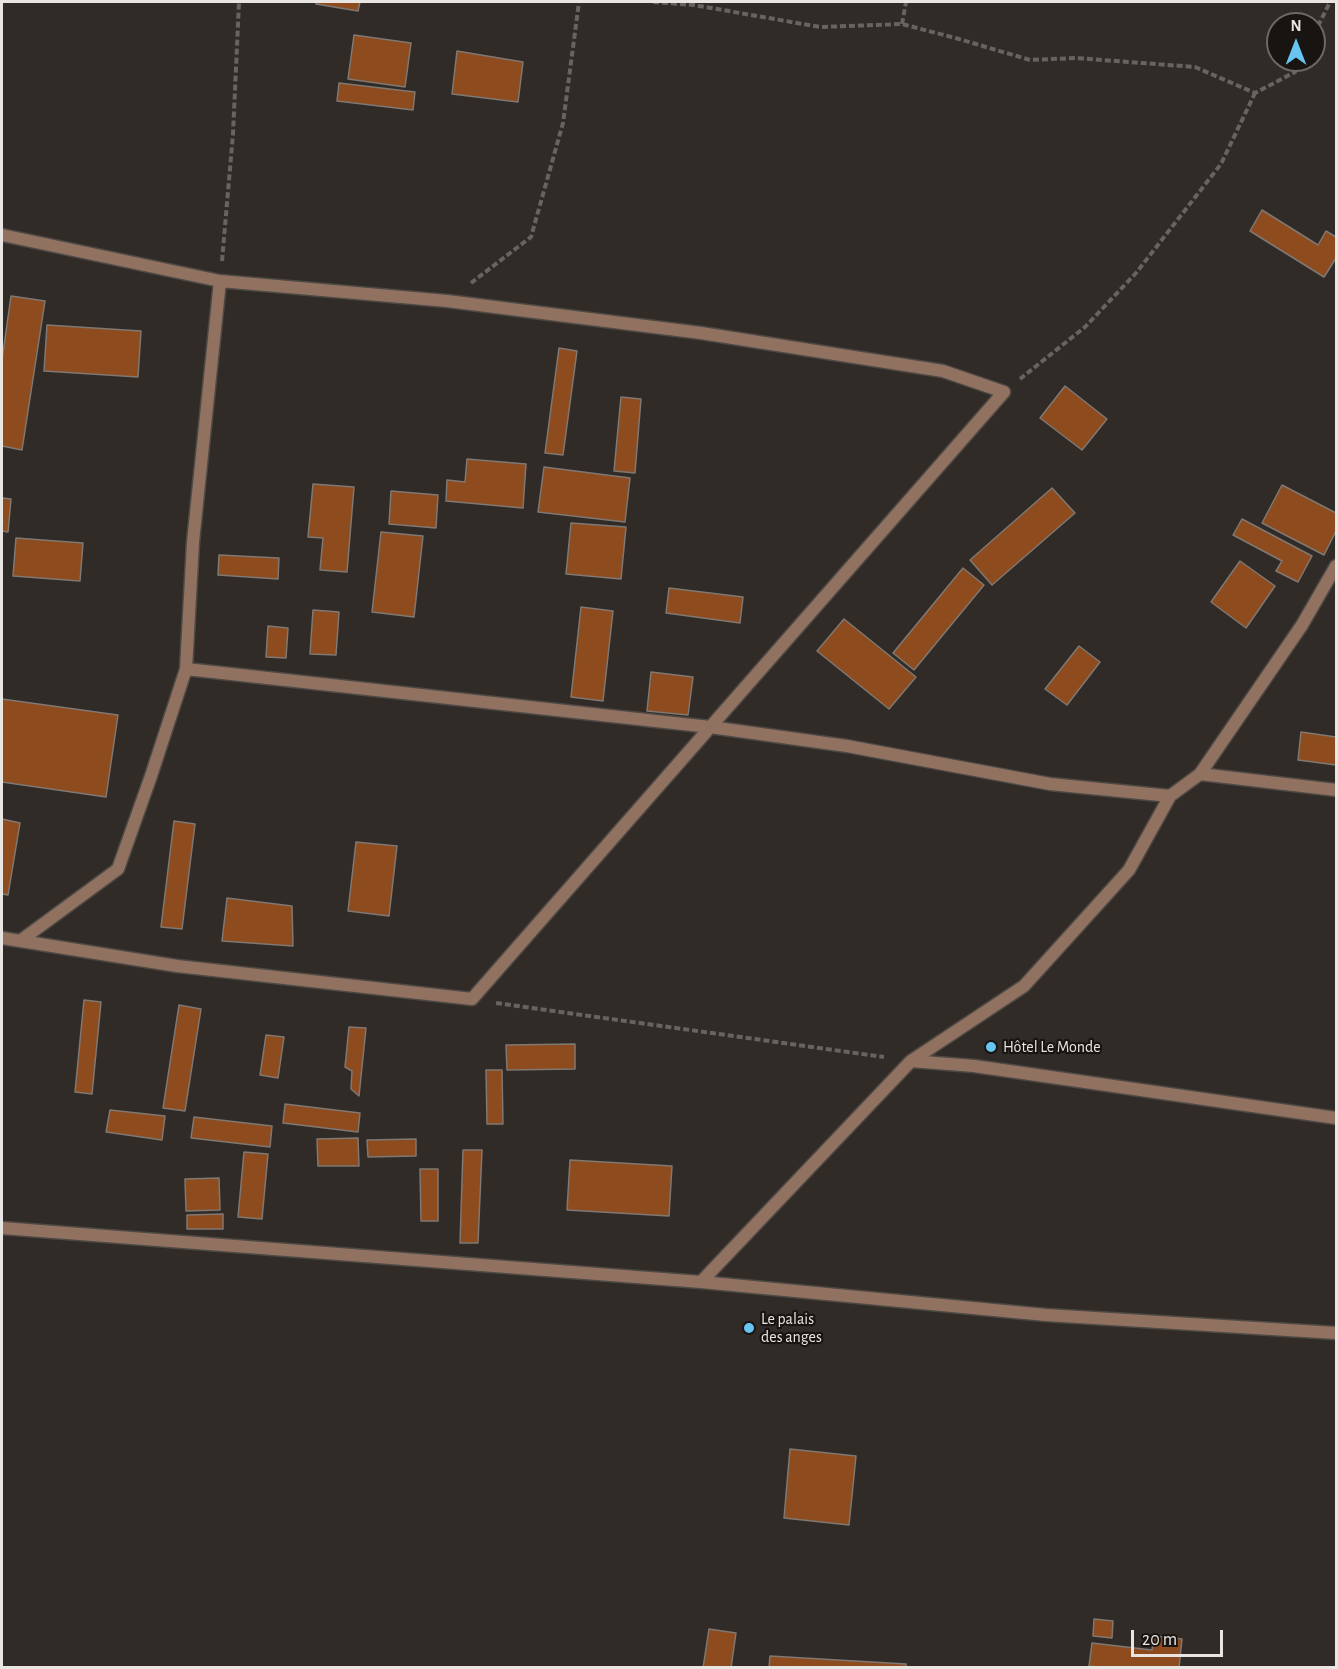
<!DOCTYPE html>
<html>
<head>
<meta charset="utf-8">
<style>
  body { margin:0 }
  #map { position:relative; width:1338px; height:1669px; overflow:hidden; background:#312b27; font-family:"Alegreya Sans",sans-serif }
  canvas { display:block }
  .frame { position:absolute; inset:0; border:3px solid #e9e5e2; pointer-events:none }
  .north { position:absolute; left:1266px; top:12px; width:60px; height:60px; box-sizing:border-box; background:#171412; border:2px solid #6b6865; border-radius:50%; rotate:0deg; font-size:16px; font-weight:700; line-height:24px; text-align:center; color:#e9e5e2 }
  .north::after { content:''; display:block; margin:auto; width:21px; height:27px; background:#68c4f0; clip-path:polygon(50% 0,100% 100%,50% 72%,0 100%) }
  .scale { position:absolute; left:1131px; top:1630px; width:92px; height:27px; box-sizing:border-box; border:3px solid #e9e5e2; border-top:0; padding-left:8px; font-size:18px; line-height:21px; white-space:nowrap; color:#e9e5e2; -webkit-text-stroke:4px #171412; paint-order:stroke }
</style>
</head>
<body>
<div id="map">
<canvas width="1338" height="1669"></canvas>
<div class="frame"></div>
<div class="north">N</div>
<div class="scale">20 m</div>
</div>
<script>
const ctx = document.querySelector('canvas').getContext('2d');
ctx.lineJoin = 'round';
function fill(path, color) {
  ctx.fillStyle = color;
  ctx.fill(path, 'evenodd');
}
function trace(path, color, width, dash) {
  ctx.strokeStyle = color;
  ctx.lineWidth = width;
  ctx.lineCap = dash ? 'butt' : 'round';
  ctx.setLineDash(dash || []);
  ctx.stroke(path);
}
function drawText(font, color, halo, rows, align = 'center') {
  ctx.font = font + ' "Alegreya Sans",sans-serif';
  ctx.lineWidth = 4.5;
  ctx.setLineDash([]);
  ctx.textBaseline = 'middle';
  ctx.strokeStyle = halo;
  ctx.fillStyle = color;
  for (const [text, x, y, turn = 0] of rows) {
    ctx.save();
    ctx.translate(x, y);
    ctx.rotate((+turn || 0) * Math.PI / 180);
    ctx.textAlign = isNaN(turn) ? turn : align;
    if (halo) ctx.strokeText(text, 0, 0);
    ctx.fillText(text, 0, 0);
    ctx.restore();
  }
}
const building = new Path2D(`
  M316,2H360L358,11L316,4Z
  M354,35L411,43L405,87L348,79Z
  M457,51L523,62L518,102L452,94Z
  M339,83L415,92L413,110L337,101Z
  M1262,210L1318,245L1326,231L1336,237V258L1324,277L1250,231Z
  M11,296L45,301L22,450L2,446V360Z
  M47,325L141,331L138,377L44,371Z
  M559,348L577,351L563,455L545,453Z
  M1065,386L1107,419L1082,450L1040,418Z
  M621,397L641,399L635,473L614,471Z
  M467,459L526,464L523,508L446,501L447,480L465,482Z
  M544,467L630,478L625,522L538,512Z
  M313,484L354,487L347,572L320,570L323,538L308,537Z
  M1282,485L1336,513V531L1324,555L1262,523Z
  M1052,488L1075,513L992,585L970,560Z
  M391,491L438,495L436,528L389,524Z
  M2,498L11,499L8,532L2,531Z
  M1242,519L1312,556L1298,582L1276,571L1282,561L1233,535Z
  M571,523L626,527L621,579L566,574Z
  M381,532L423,536L414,617L372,612Z
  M16,538L83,543L80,581L13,576Z
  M219,555L279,558L278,579L218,575Z
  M1240,561L1275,586L1246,628L1211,602Z
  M963,568L984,585L914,670L893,653Z
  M669,588L743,597L740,623L666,613Z
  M581,607L613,611L603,701L571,697Z
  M313,610L339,612L336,655L310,654Z
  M844,619L916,677L889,709L817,651Z
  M268,626L288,628L286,658L266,657Z
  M1079,646L1100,662L1067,705L1045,689Z
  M651,672L693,677L688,715L647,711Z
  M2,699L118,715L106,797L2,782Z
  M1301,732L1336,737V765L1298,760Z
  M2,819L20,823L8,895L2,894Z
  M174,821L195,824L182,929L161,927Z
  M356,842L397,846L389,916L348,911Z
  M227,898L292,906L293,946L222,941Z
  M84,1000L101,1002L92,1094L75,1092Z
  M179,1005L201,1009L185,1111L163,1108Z
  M349,1027L366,1028L359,1096L351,1089L352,1071L345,1067Z
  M266,1035L284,1037L278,1078L260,1075Z
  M575,1044V1069L507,1070L506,1045Z
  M486,1070H502L503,1124H487Z
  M285,1104L360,1113L358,1132L283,1123Z
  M110,1110L165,1116L162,1140L106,1132Z
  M194,1117L272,1126L270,1147L191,1138Z
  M358,1138L359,1166H318L317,1139Z
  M416,1139V1156L368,1157L367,1140Z
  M463,1150H482L478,1243H460Z
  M244,1152L268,1154L262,1219L238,1217Z
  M570,1160L672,1166L669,1216L567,1210Z
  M420,1169H438V1221H421Z
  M219,1178L220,1210L186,1211L185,1179Z
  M223,1214V1229H187V1215Z
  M790,1449L856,1456L849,1525L784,1518Z
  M1094,1619L1113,1621L1112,1638L1093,1636Z
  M709,1629L736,1633L731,1668H703Z
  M1154,1636L1182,1639L1179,1668H1107L1089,1666L1092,1643L1152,1650Z
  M770,1656L906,1664V1668H769Z`);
fill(building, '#8d4b1e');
trace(building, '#7f7873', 1.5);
const street = new Path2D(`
  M2,235L220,281
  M186,669L710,727L847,746L1050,784L1170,796
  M1200,774L1336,790
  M2,938L177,966L472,999L1004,392L943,371L701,333L447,301L220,281L193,542L186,669L151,776L118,869L20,941
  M911,1061L974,1066L1336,1118
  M2,1228L701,1282L1046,1315L1336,1333
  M701,1282L911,1061L1024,986L1129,870L1170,796L1200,774L1302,625L1336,566`);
trace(street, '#4e4945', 15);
trace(new Path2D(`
  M653,2L694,5L820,27L902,24L959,39L1030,60L1076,58L1195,67L1255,93L1295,72L1301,60
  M902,24L906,2
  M1314,34L1330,2
  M222,261L233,134L239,2
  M471,283L531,237L563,123L579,2
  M1020,379L1085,327L1136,273L1221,164L1255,93
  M496,1003L884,1057`), '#68635f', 4, [6, 3]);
trace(street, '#917260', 12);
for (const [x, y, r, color] of [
  [991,1047,6,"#68c4f0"],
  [749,1328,6,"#68c4f0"]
]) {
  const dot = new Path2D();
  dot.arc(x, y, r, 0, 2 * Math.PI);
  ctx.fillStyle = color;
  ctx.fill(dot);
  trace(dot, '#171412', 2);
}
drawText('16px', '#e9e5e2', '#171412', [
  ["Hôtel Le Monde",1003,1047],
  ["Le palais",761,1319],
  ["des anges",761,1337]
], 'left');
</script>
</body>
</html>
